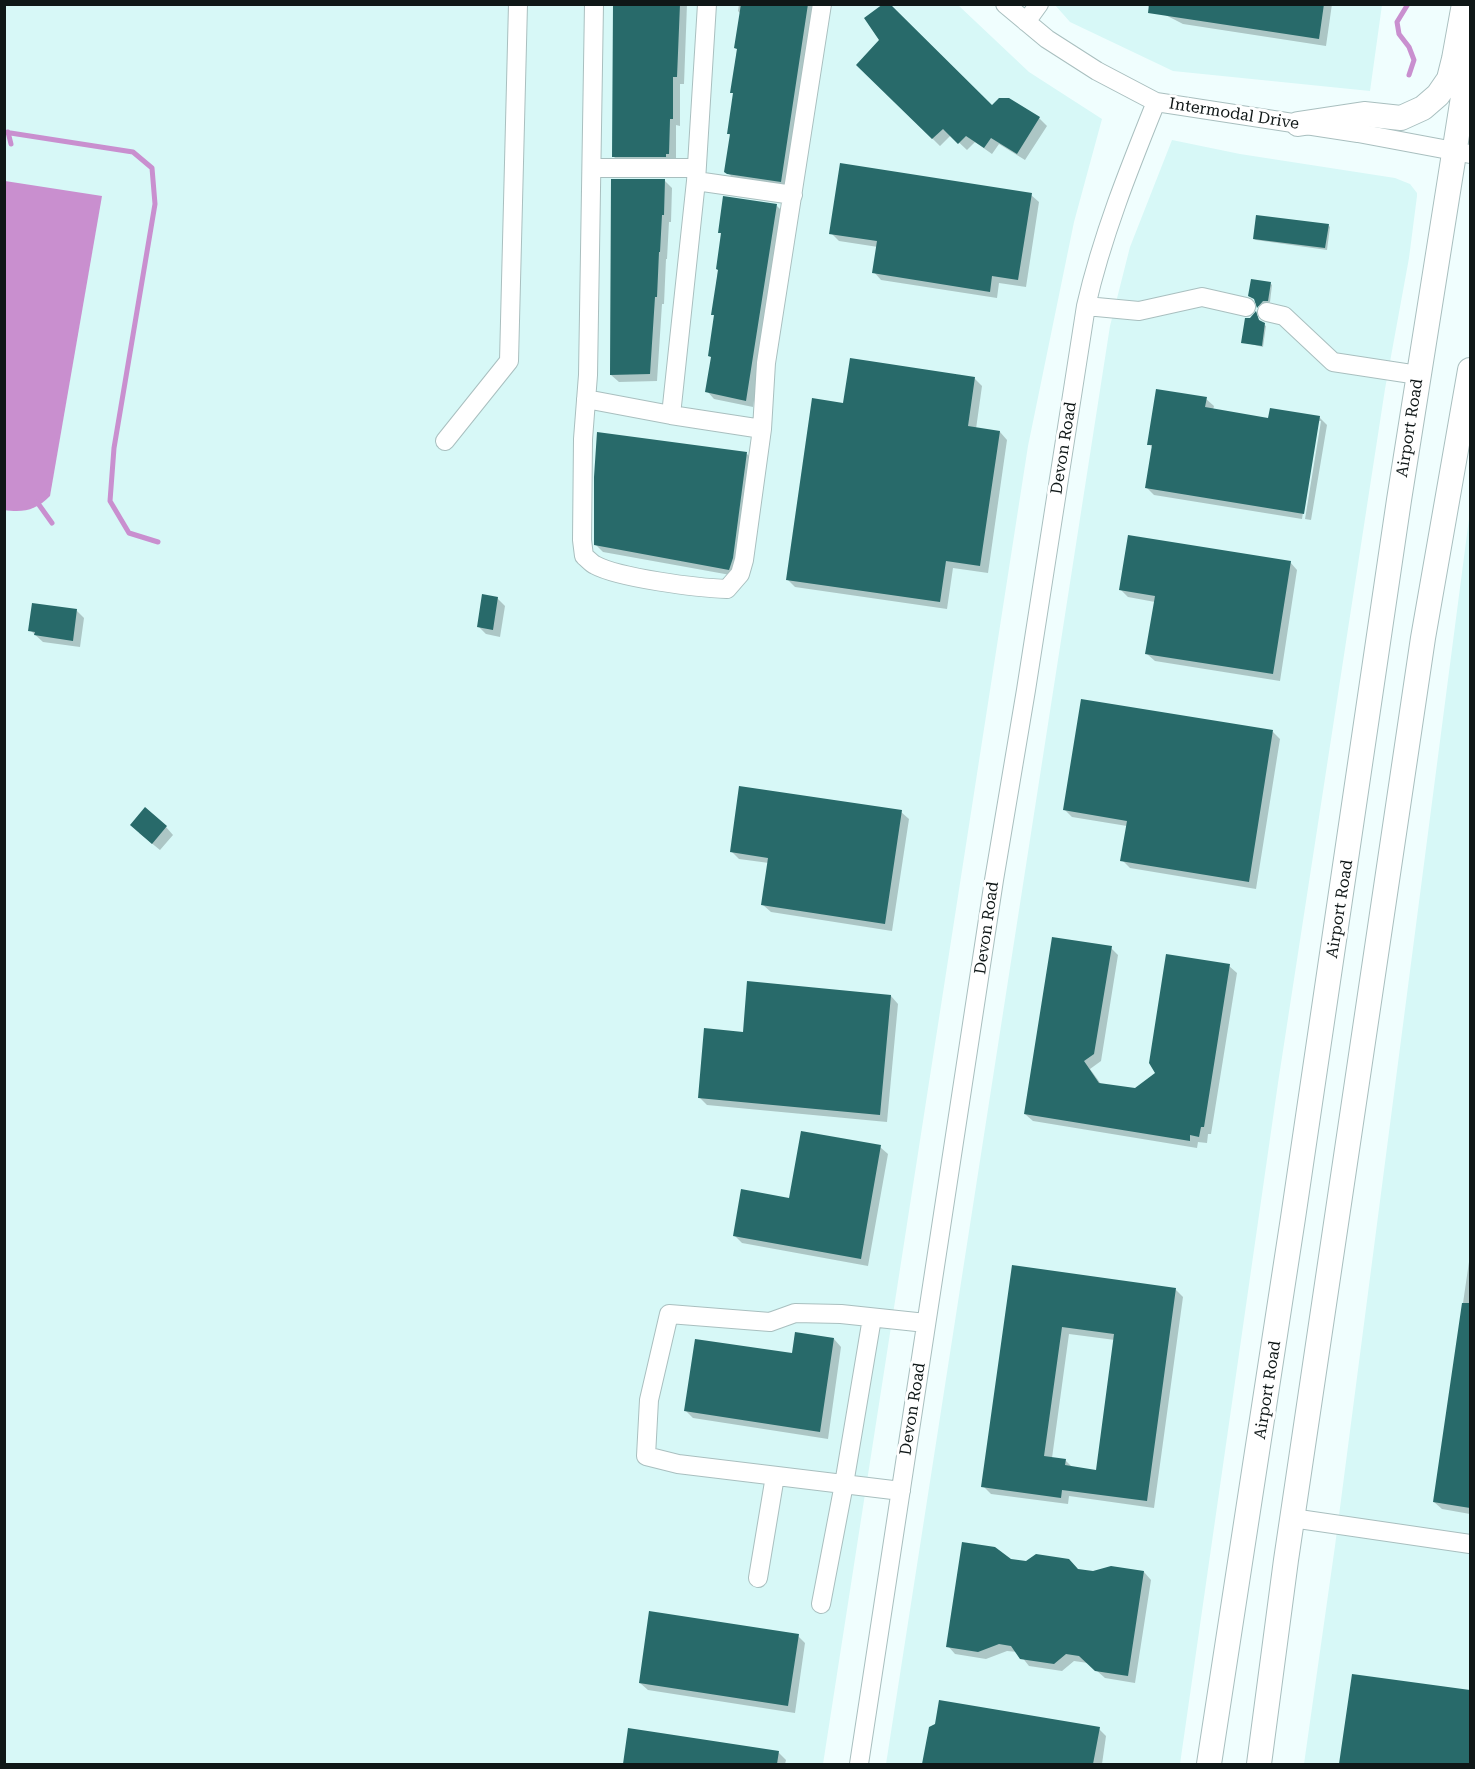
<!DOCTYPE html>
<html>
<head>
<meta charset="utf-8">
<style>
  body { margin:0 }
  #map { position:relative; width:1475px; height:1769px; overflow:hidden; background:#f0fefe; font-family:"Roboto Serif",serif }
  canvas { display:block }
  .frame { position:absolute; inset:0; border:6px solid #0f1717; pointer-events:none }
</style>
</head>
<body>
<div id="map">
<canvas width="1475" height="1769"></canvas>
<div class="frame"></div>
</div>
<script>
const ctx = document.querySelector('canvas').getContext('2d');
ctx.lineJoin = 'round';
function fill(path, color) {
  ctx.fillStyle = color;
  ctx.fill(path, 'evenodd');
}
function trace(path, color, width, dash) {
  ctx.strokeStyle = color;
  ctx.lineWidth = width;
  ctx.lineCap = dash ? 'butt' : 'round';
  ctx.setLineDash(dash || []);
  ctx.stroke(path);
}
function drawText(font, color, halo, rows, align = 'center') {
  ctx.font = font + ' "Roboto Serif",serif';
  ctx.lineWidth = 6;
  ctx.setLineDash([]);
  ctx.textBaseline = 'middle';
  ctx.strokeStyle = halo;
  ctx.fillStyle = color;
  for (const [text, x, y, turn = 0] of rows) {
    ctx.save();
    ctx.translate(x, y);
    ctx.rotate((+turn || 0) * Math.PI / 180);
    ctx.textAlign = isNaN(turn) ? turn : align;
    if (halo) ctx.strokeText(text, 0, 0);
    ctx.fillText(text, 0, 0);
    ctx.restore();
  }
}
fill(new Path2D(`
  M5,5H958L1029,72L1102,119L1074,222L1028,446L823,1764H5Z
  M1055,5H1382L1370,91L1173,71L1070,22Z
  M1172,140L1240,154L1395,178L1410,184L1417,193V196L1409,258L1385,389L1278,1083L1180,1764H886L1110,326L1130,247Z
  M1470,511V1764H1304L1335,1546Z`), '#d7f8f7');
fill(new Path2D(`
  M5,181L102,196L50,496C36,510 24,513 4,510Z`), '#c98fcf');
fill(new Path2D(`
  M614,4H687L684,84H680V126L676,125V161L621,164L613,156Z
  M739,4H816L788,189L736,181L726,171L731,136L728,133L734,95L732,92L741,14L738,11Z
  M1144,4H1332L1326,46L1183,24Z
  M858,65L992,107L1039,118L1047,126L1025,160L999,144L992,154L975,142L967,150L951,135L940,146Z
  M665,181L672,188L671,222H669L667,259H666L664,304H662L657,381L619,382L611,375Z
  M1031,195L1039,202L1026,287L999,283L997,298L881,280L874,272L878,247L839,241L831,233Z
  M777,206L784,213L753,407L714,399L707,391L712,358L715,317L713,314L722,235L720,232Z
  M1328,225L1330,227L1327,250L1256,240L1254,239Z
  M1270,283L1272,285L1270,302L1265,303L1260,308L1256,300Z
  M1256,314L1260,322L1266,326L1263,347L1242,342L1251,319Z
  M974,378L982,386L976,429L1000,432L1007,440L988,573L953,568L947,609L795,587L787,579L845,404Z
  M1206,399L1214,406L1213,410L1270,419L1319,417L1327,425L1311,520L1305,519L1321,421H1318L1302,519L1154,495L1146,487L1153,448L1149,444Z
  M747,454L754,461L736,576L603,552L595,544Z
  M1290,562L1297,570L1280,681L1155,661L1147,654L1155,602L1128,597L1121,590Z
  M497,598L505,606L500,637L486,634L479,627Z
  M76,610L84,618L80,647L43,642L30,630Z
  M1273,732L1280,739L1256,889L1130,868L1122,860L1127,826L1072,817L1065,810Z
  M901,812L909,819L892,931L771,912L763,905L769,863L739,859L731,851Z
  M166,827L173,835L160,850L139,833Z
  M1111,948L1118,955L1101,1061L1090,1069L1101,1084L1136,1090L1157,1073L1229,966L1237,973L1211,1134H1208L1207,1143L1198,1142L1197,1148L1033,1121L1025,1114Z
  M891,996L898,1004L887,1122L707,1105L699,1097L744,1034Z
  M880,1147L888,1154L868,1266L742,1243L734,1235L790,1200Z
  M1470,1255V1514L1442,1509L1434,1502Z
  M1013,1267L1175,1289L1183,1297L1154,1508L1069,1496L1068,1504L991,1494L983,1486ZM1069,1334L1115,1340L1097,1471L1073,1468L1065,1460L1052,1458Z
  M834,1339L841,1347L828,1439L693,1418L686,1411L794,1355Z
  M1010,1560L1094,1573L1144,1572L1151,1580L1135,1683L1105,1678L1088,1663L1074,1661L1062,1671L1029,1666L1018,1652L1007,1651L986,1659L955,1654L948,1646Z
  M798,1636L805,1643L795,1713L648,1690L640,1683Z
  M1353,1675L1470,1691V1764H1341Z
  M1099,1729L1106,1736L1102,1764L924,1763Z
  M630,1730L778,1752L786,1760L785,1764H625Z`), '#0003');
trace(new Path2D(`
  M1408,4L1397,22L1399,34L1409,47L1414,60L1409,75
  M4,132L133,152L152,168L155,204L114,448L110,501L129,533L158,542
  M8,132L11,144
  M37,502L52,523`), '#c98fcf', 5);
fill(new Path2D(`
  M613,4H680L677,77H673V119H670L669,154H666V157H612Z
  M741,4H808L781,182L727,174L724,172L730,134H727L733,93H730L737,49L734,48Z
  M883,4H890L992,105L999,98H1009L1040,117L1017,154L991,138L984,148L966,136L958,144L943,129L932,139L856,65L879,40L864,18Z
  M1149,4H1324L1319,39L1148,13Z
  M840,163L1032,193L1018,280L992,276L990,292L872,273L877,241L829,234Z
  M611,179H665L664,215H662L660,252H659L657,297H655L650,374L610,375Z
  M723,196L777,204L746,401L705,392L711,357L708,356L714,315H711L718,270L716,269L721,233H718Z
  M1256,215L1329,224L1325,248L1253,239Z
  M1251,279L1271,282L1268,301H1263L1257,308L1254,299L1248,296Z
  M1256,311L1259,320L1265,323L1262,346L1241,343L1245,318H1250Z
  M850,358L975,377L968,426L1000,431L980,566L946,561L940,602L786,580L812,398L843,403Z
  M1156,389L1207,397L1205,407L1268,418L1270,408L1320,416L1304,514L1145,488L1152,445H1147Z
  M597,432L747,452L733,558L729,570L594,545V477Z
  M1128,535L1291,561L1273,674L1145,654L1155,596L1119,590Z
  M482,594L498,597L493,630L477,627Z
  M32,603L77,609L73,641L34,635L35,632L28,631Z
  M1081,699L1273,730L1249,882L1120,861L1127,821L1063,810Z
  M739,786L902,810L885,924L761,905L768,858L730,852Z
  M145,807L167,826L152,844L130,825Z
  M1052,937L1112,946L1094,1054L1084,1061L1099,1083L1135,1088L1155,1073L1149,1063L1166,954L1230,964L1204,1127H1201L1199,1137L1190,1135V1141L1024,1114Z
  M747,981L891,995L880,1115L698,1098L704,1028L743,1032Z
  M801,1131L881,1145L861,1259L733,1236L741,1189L789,1198Z
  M1012,1265L1176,1288L1147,1501L1062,1490L1061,1498L981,1487ZM1062,1327L1114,1334L1096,1470L1065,1465L1066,1459L1044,1456Z
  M1462,1303H1470V1508L1433,1502Z
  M795,1332L834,1338L820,1432L684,1411L695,1339L792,1353Z
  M962,1542L995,1547L1011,1559L1026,1561L1036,1554L1069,1559L1078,1569L1093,1571L1111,1566L1144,1571L1128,1676L1095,1671L1079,1656L1066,1654L1054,1664L1020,1659L1011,1646L999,1644L978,1652L946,1647Z
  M649,1611L799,1634L788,1706L639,1683Z
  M1352,1674L1470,1690V1764H1339Z
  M939,1700L1100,1727L1093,1764H922L929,1727L935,1724Z
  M628,1728L779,1751L777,1764H623Z`), '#286a6a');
const minor = new Path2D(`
  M594,4L588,375L583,439L582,540L584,556C588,559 591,563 595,565C619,578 698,588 727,589L740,574L744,560L762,429L766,363L822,4
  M707,4L696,181L671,415L762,429
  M1005,4L1047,39L1097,71L1156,102L1358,133L1470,154
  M1026,22L1039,4
  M592,168H696
  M696,181L793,195
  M1086,306L1139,311L1202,297L1246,307
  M1267,312L1284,316L1333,362L1418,375
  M586,399L671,415
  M445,441L509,361L518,4
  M901,1491L678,1464L646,1456L649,1400L669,1314L770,1322L795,1313L841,1314L926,1323
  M1292,1518L1470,1544
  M758,1578L775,1476
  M821,1604L844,1484L872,1318
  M859,1764L994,880L1026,690L1086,306C1102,236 1129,169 1156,102`);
const major = new Path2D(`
  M1298,124L1364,114L1401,118L1423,108L1438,95L1449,79L1454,59L1464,4
  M1209,1764L1293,1218L1399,500L1470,53
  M1259,1764L1286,1560L1423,638L1470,370`);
trace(minor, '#a9bfbf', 20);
trace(major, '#a9bfbf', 26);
trace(minor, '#fff', 18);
trace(major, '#fff', 24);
drawText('16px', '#0f1717', '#fff', [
  ["Intermodal Drive",1234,114,9],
  ["Airport Road",1410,428,-81],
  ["Devon Road",1064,448,-81],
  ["Airport Road",1340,909,-81],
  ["Devon Road",987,928,-82],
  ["Airport Road",1268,1390,-81],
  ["Devon Road",913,1409,-81]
]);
</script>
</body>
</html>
